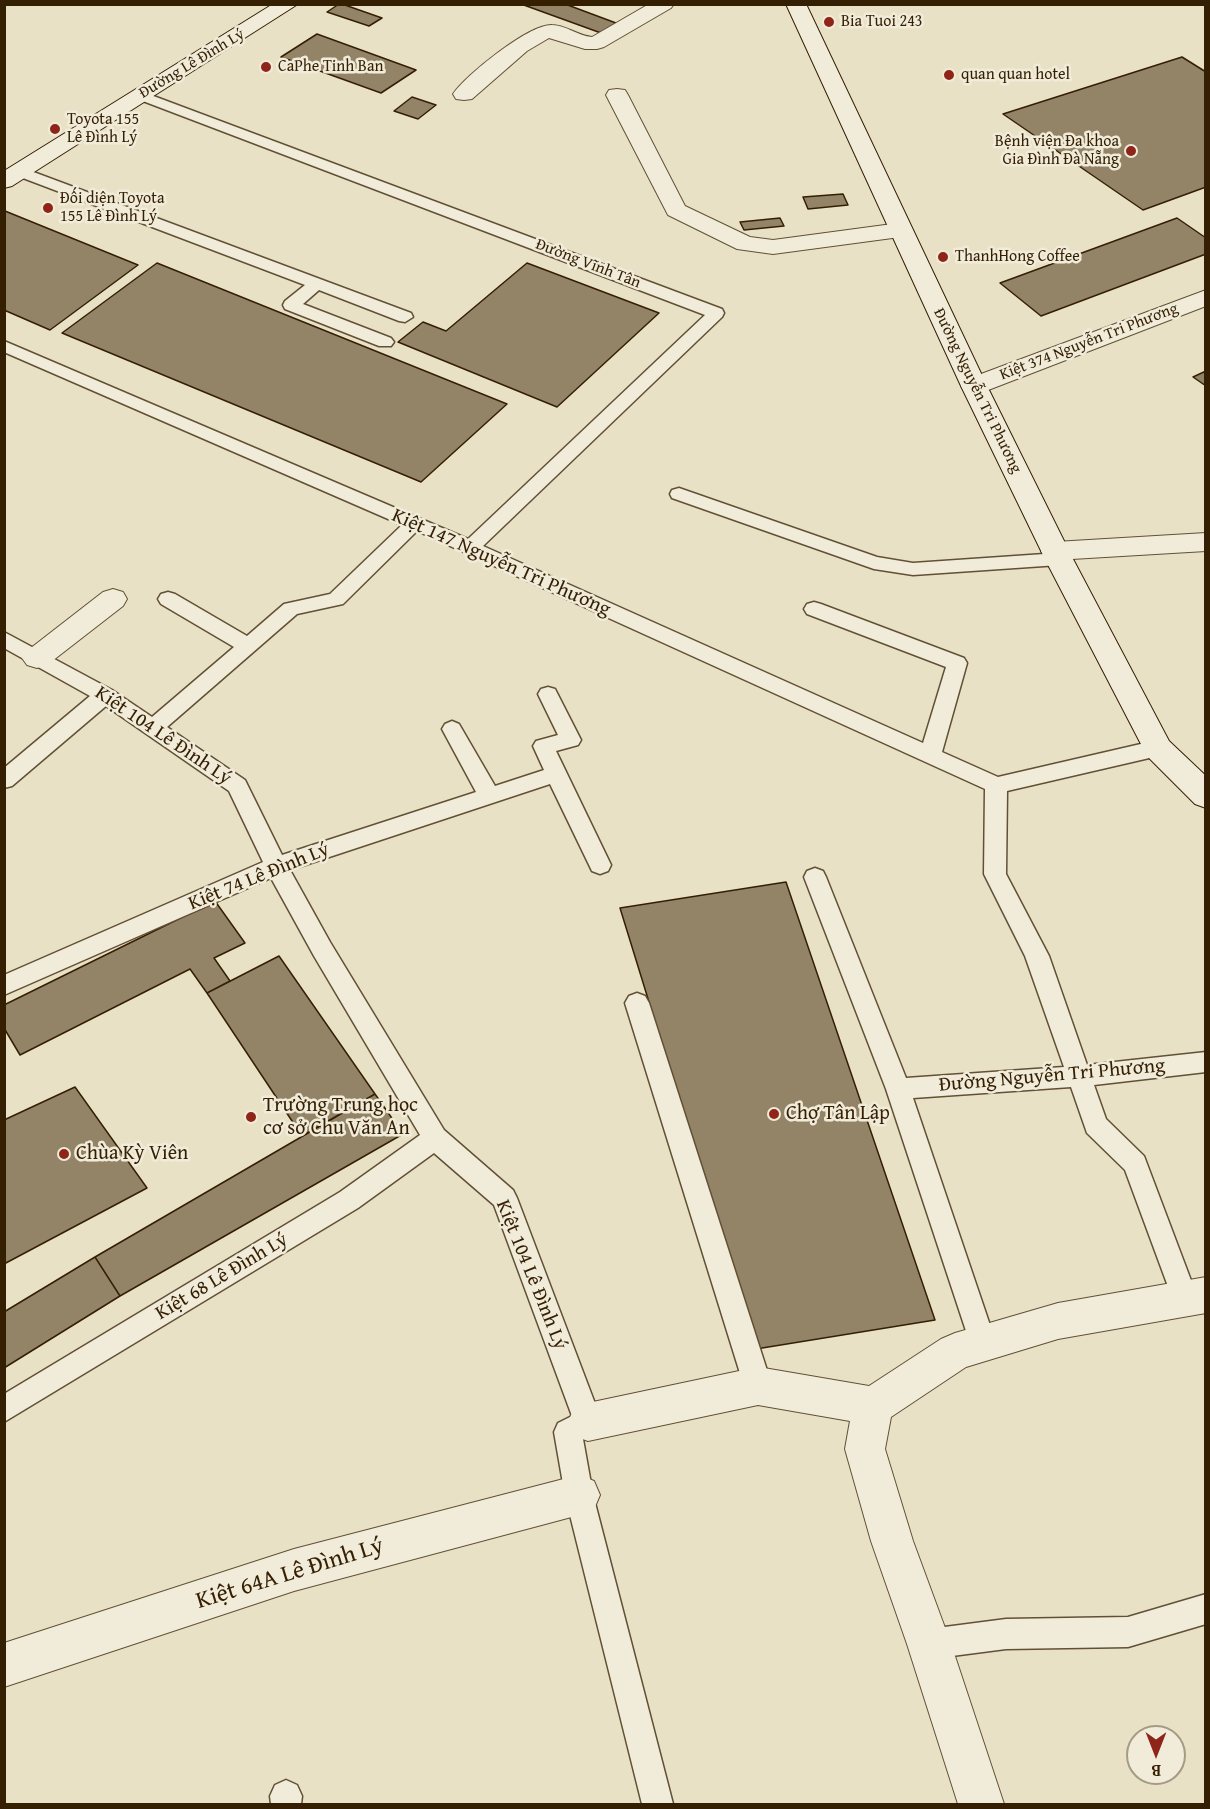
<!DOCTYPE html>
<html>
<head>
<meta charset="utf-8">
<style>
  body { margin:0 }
  #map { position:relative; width:1210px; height:1809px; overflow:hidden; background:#e9e1c6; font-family:"Gentium Book Plus",serif }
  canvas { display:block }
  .frame { position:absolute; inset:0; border:6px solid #351f03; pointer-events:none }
  .north { position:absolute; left:1126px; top:1725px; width:60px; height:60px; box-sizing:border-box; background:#f1ecda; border:2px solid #a69a84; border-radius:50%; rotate:180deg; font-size:16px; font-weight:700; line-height:24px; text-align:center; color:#351f03 }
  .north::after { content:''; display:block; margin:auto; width:21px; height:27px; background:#8f2418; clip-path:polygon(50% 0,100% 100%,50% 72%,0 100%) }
</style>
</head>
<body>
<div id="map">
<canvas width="1210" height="1809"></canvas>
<div class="frame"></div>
<div class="north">B</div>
</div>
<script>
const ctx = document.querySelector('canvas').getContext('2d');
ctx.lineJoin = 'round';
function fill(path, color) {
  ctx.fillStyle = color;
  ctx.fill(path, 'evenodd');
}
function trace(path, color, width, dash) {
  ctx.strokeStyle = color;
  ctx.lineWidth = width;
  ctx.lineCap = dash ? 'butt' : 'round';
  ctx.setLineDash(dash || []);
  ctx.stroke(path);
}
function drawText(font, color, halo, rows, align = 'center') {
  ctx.font = font + ' "Gentium Book Plus",serif';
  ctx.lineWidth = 5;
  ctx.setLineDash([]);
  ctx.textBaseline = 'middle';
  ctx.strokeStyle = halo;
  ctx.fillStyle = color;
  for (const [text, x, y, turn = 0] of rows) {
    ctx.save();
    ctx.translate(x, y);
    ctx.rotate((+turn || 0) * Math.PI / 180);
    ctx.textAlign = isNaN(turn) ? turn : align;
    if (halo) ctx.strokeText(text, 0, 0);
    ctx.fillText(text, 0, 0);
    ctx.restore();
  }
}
const building = new Path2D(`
  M339,4H342L382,18L369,26L327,12Z
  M521,4H565L616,23L601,33Z
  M317,34L416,70L381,93L281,57Z
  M1182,57L1206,72V187L1143,210L1003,114Z
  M412,97L436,105L418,119L394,111Z
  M843,194L848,205L808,209L803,197Z
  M5,211L138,265L50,330L4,310Z
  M780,218L784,226L744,230L740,222Z
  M1177,218L1206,238V254L1041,316L1000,283Z
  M157,263L507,404L421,482L62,333Z
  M527,263L659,313L557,407L398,342L423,322L446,331Z
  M1206,371V386L1193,377Z
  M786,882L935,1320L756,1349L620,908Z
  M215,901L245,943L214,958L230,981L207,993L190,969L20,1055L4,1028V1005Z
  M279,956L375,1094L302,1136L207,993Z
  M75,1087L147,1188L4,1264V1120Z
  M375,1094L403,1134L120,1296L95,1257Z
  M95,1257L120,1296L4,1368V1312Z`);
fill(building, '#938468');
trace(building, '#351f03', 1.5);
const lane = new Path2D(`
  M140,91L722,309L724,313L722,317L483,546L923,743L946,667L807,614L804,609L807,604L814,602L821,604L964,658L967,663L942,752L998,777L1158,740L1165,743L1168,748L1165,753L1158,756L1007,791L1006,874L1049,956L1087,1065L1206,1052V1072L1094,1085L1106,1119L1144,1156L1198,1299L1194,1308L1185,1311L1176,1308L1125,1170L1087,1133L1071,1087L913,1098L996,1343L992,1352L983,1356L974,1352L970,1343L886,1089L804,877L807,871L815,868L823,871L826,877L906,1078L1064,1067L1025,956L984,874L985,789L417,531L343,604L297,614L167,727L245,780L282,855L476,792L442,729L445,724L452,721L459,724L495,786L544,770L533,746L536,741L558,735L538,694L541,689L548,687L555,689L581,740L578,745L556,751L611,865L608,871L600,874L592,871L550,784L290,870L330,942L444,1130L513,1190L517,1198L602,1422L598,1431L583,1439L593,1495L673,1804H642L565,1495L554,1432L558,1423L572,1416L494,1205L434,1153L358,1208L4,1422V1394L340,1192L420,1135L314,956L271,878L4,995V975L263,862L229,791L106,706L12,786L4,788V768L90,696L4,648V632L112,690L152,717L234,647L161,604L158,599L161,594L168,592L175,594L247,636L284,604L330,594L402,525L4,352V341L468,539L705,315L135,98L133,95L135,92Z
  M20,167L411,313L413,317L405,322L399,321L319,290L303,304L391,338L394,342L391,346H379L285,309L283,305L285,301L305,285L15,175L12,172Z
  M679,488L877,557L913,563L1059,553L1066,554L1069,559L1066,564L1059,565L913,575L874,569L672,498L670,494L672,490Z
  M637,993L645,996L649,1003L772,1386L768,1395L758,1399L748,1395L744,1386L625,1003L629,996Z
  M1206,1594V1624L1128,1647L1006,1649L929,1659L919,1654L914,1644L919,1634L929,1629L1006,1619L1128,1617Z
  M286,1780L297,1785L302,1796L301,1804H271L270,1796L275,1785Z`);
const street = new Path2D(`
  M649,4H674L671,8L604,47L597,49H585L549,38L527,51L472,99L464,100L456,99L453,94C466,75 529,24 552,25C566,25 578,36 592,37Z
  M617,89L625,90L628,95L685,206L750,237L773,240L900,223L908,225L912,230L908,235L900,237L773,254L737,249L668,215L606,95L609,90Z
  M1206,290V306L983,392L974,394L965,392L961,386L965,380Z
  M1206,533V551L1055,560L1045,558L1041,551L1045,544L1055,542Z
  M113,589L123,592L127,599L123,606L47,665L37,668L27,665L22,658L27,651L103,592Z
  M1206,1277V1313L1058,1339L966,1367L891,1417L885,1449L913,1541L951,1644L1004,1804H958L907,1644L871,1541L845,1449L850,1421L758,1405L588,1441L574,1436L568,1422L574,1408L588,1403L758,1367L869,1386L941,1339L955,1333L1058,1303Z
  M579,1475L594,1481L600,1495L594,1509L579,1515L294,1591L4,1687V1643L294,1549Z`);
const secondary = new Path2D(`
  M273,4H298L12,186L4,188V171Z
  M786,4H806L987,386L1073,559L1169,741L1206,776V808L1195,804L1147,756L1143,748L1045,559L961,386Z`);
trace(lane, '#625034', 3);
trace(street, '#625034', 2);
trace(secondary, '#351f03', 2);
fill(lane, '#f1ecda');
fill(street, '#f1ecda');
fill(secondary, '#f1ecda');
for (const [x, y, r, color] of [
  [829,22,6,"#8f2418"],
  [266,67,6,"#8f2418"],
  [949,75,6,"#8f2418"],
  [55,129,6,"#8f2418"],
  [1131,151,6,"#8f2418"],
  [48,208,6,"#8f2418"],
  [943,257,6,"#8f2418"],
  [774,1114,6,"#8f2418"],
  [251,1117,6,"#8f2418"],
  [64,1154,6,"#8f2418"]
]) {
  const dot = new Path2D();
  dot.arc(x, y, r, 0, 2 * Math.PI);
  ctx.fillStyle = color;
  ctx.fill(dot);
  trace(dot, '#f1ecda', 2);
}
drawText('16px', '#351f03', '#f1ecda', [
  ["Bia Tuoi 243",841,22],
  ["CaPhe Tinh Ban",278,67],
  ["quan quan hotel",961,75],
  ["Toyota 155",67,120],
  ["Lê Đình Lý",67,138],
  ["Bệnh viện Đa khoa",1119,142,"right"],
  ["Gia Đình Đà Nẵng",1119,160,"right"],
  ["Đối diện Toyota",60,199],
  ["155 Lê Đình Lý",60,217],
  ["ThanhHong Coffee",955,257]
], 'left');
drawText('16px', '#351f03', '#f1ecda', [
  ["Đường Lê Đình Lý",192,64,-31],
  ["Đường Vĩnh Tân",588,264,21],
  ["Kiệt 374 Nguyễn Tri Phương",1089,342,-21],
  ["Đường Nguyễn Tri Phương",977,391,64]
]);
drawText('20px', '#351f03', '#f1ecda', [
  ["Kiệt 147 Nguyễn Tri Phương",501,563,24],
  ["Kiệt 104 Lê Đình Lý",163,736,34],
  ["Kiệt 74 Lê Đình Lý",259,877,-22],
  ["Đường Nguyễn Tri Phương",1052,1076,-5],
  ["Kiệt 104 Lê Đình Lý",531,1275,68],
  ["Kiệt 68 Lê Đình Lý",222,1277,-31]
]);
drawText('20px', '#351f03', '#f1ecda', [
  ["Trường Trung học",263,1106],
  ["cơ sở Chu Văn An",263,1129],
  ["Chợ Tân Lập",786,1114],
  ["Chùa Kỳ Viên",76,1154]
], 'left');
drawText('24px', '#351f03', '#f1ecda', [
  ["Kiệt 64A Lê Đình Lý",290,1574,-17]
]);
</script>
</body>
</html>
